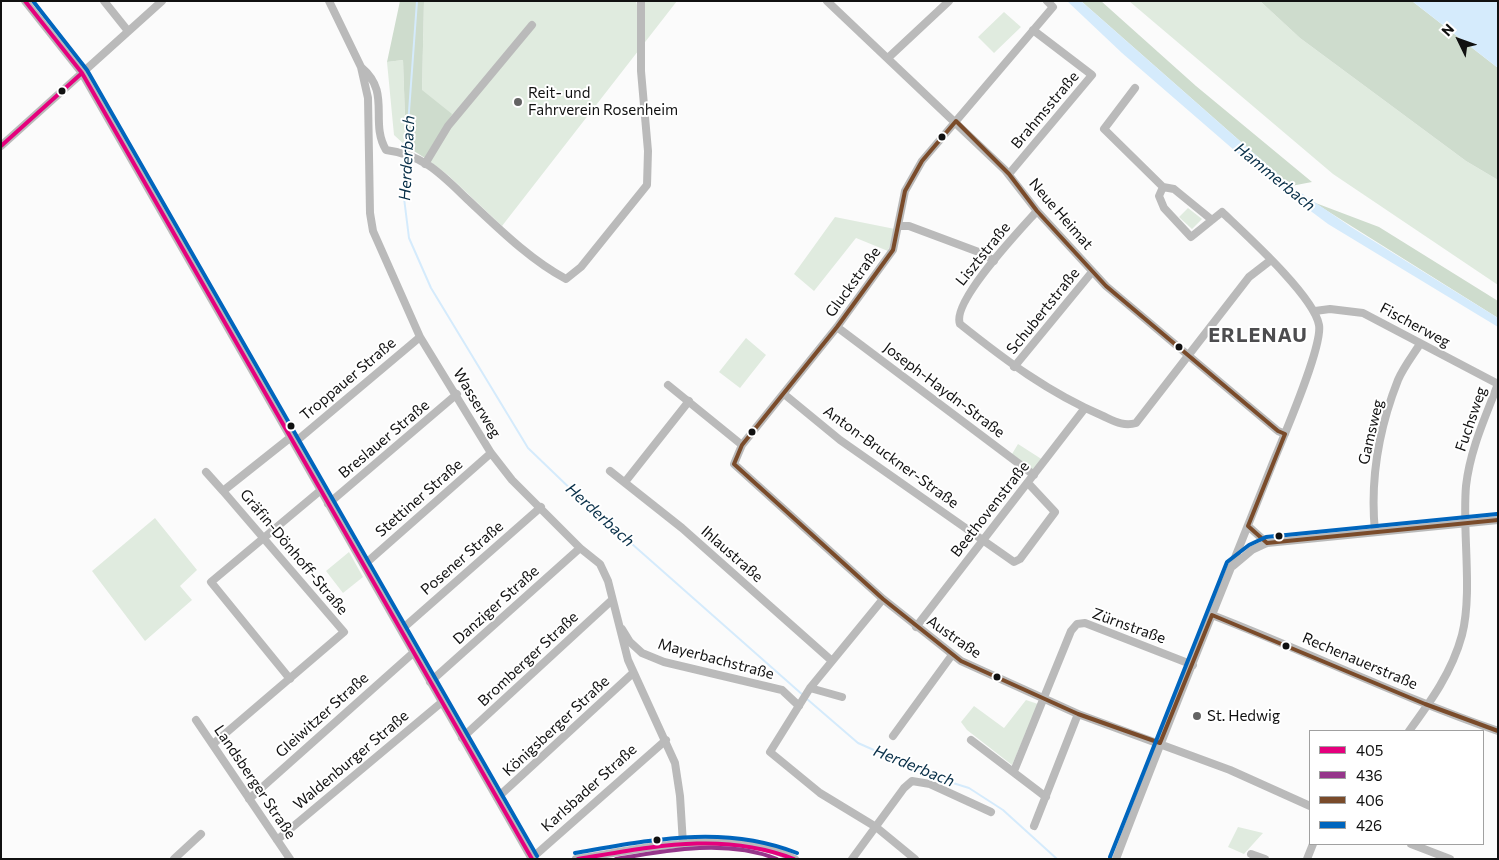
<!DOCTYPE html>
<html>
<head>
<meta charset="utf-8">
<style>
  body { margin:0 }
  #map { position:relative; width:1499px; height:860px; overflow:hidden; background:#fbfbfb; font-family:Commissioner,sans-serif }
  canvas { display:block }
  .frame { position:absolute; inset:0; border:2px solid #111; pointer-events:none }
  .legend { position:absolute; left:1309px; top:730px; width:175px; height:115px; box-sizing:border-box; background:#fff; border:1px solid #a0a0a0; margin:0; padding:6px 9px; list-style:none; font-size:15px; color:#111 }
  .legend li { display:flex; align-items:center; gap:10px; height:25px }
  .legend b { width:25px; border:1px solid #a0a0a0 }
  .north { position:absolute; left:1434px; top:15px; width:50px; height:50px; -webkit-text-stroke:4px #fff; paint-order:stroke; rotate:312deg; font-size:14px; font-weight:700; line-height:20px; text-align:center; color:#111 }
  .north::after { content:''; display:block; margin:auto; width:18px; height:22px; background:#111; clip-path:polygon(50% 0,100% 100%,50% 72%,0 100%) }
</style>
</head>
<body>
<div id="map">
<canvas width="1499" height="860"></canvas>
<div class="frame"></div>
<ul class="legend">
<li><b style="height:6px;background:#e5007d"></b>405</li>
<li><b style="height:6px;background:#96368b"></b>436</li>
<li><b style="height:6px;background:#7a4b2a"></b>406</li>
<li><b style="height:6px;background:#0065bd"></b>426</li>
</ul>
<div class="north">N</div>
</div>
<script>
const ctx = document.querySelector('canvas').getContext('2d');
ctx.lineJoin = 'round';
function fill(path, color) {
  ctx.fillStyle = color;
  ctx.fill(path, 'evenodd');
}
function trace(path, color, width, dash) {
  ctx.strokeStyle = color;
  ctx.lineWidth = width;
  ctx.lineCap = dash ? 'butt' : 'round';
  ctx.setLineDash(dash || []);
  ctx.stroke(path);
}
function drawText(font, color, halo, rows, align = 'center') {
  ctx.font = font + ' Commissioner,sans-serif';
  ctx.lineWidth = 4;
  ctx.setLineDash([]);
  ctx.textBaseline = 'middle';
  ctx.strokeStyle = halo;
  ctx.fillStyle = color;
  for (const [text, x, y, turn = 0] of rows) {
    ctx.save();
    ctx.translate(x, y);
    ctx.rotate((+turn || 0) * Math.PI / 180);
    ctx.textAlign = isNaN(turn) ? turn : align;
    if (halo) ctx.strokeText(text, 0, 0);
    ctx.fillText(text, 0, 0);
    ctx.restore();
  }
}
fill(new Path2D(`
  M424,1H636L637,5L640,1H677L502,226L449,176L428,160L422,90Z
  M1129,1H1260L1300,38L1466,161L1498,180V285L1333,174Z
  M1004,12L1021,27L994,53L978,37Z
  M403,60L406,146L394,135L387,62Z
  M1188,208L1202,219L1192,229L1179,217Z
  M835,217L895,229L888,251L856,238L814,291L794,274Z
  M746,338L766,355L740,388L719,372Z
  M1018,444L1043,460L1033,470L1012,454Z
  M155,518L197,570L180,586L192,600L145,641L92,571Z
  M349,552L363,577L343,593L326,571Z
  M1026,700L1038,704L1012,765L967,730L961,722L974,706L1004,728Z
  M1238,827L1263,833L1244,854L1228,847Z`), '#e0ebdf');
fill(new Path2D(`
  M400,1H424L422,90L452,114L428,160L406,146L403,60L387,62Z
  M1081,1H1101L1196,86L1312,182L1291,186Z
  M1260,1H1412L1498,68V180L1466,161L1300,38Z
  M1313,202L1379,227L1498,301V318Z`), '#cedccd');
fill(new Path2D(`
  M1067,1H1081L1291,186L1351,227L1498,318V327L1328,224L1264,176L1122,53Z
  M1412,1H1498V68Z`), '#d5ebfc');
trace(new Path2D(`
  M406,153L417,1
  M406,158L404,198L409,238L431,288L528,448L580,498L804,696
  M807,699L858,743L937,778L969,788L1003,810L1057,859`), '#d5ebfc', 2);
trace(new Path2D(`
  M25,1L82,73L532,859
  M104,1L128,31
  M329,1L361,67L368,98L370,213L373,231L420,337L491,453L512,480L580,548L600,564L608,581L628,660L675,763L680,796L683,844
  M827,1L1005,170L1037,211L1106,286L1278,431L1285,434
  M1047,1L1053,7L922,161L905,191L893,250L837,327L742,445L734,464L883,599L961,661L1078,714L1230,770L1310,806
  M888,58L949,1
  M361,67C392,93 369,121 386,150C424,155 441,174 467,199C497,227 530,260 566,279L581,267L647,185L648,151L641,71V1
  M1135,88L1104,129L1163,187
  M1,146L162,1
  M425,164L448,126L532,25
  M1009,174L1092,75L1033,30
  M1037,211C1020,230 951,302 960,324C1005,360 1049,393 1103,416C1114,421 1124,427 1136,423L1249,277L1271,260
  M899,226H909L984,254L994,261
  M1315,311L1330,309L1363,313L1498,384
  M837,327L1034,475
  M1014,367L1092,272
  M668,385L742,445
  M784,394L840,440L1014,562L1020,559L1055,512L1028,483
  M294,443L420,337
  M610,471L682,528L832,661
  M206,472L223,491
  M625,482L689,401
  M328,504L457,394
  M1248,526L1267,543
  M1375,532C1370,481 1379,428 1398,380C1403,368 1413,355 1420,344
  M365,564L491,453
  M1233,566L1252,550L1267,543L1498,520
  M883,599L810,688L770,752L820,793L876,827L915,859
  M1212,615C1308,652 1400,697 1498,731
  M916,627L1085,408
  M622,629L630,642L642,653L664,662L782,690L799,706
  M401,630L541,507
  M290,679L211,582L321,490
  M430,682L580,548
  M810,688L842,697
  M196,720L290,859
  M1409,731C1431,701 1452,672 1462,635C1473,592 1462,532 1466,486C1470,450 1485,418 1498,384
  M893,736L952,655
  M462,738L612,600
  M971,740L1046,797
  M213,744L344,632L223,491L291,437
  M1014,771L1071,631L1077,624L1085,623L1193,665
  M497,798L633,673
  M249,799L413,653
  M1034,826L1078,714
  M277,840L442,702
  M1411,844L1450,859
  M1251,854L1265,859
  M532,858L666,740
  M174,859L201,834
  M576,859C642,849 732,827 795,859
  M852,859L904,788L912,781L930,784L991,812
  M1116,859C1166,727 1220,596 1272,465C1282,440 1323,347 1319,325C1314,296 1245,234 1222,212L1191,237L1164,208L1159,196L1163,187L1174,189L1212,220
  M1307,859L1313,844`), '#bababa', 8);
trace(new Path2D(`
  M25,1L82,73L532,859
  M1,146L82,73
  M578,859C652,847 722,831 794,859`), '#e5007d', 4);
trace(new Path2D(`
  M616,859C668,850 727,839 777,859`), '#96368b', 4);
trace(new Path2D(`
  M1498,520L1267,543L1248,526L1285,434L1278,431L1106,286L1037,211L1009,174L956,121L922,161L905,191L893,250L837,327L742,445L734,464L883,599L961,661L1078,714L1160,743L1212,615L1425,704L1498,731`), '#7a4b2a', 4);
trace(new Path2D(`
  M33,1L87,70L537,856
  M575,853C651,840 723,824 797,853
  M1110,857L1227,562L1249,545L1266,537L1497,514`), '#0065bd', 4);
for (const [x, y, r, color] of [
  [62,91,4.5,"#111"],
  [518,102,5,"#636363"],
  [942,137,4.5,"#111"],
  [1179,347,4.5,"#111"],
  [291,426,4.5,"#111"],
  [752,432,4.5,"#111"],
  [1279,536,4.5,"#111"],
  [1286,646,4.5,"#111"],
  [997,677,4.5,"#111"],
  [1197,716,5,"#636363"],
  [657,840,4.5,"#111"]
]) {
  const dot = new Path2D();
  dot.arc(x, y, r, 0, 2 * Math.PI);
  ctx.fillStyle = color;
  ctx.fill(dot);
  trace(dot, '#fff', 2);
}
drawText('15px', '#111', '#fff', [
  ["Reit- und",528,93],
  ["Fahrverein Rosenheim",528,110],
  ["St. Hedwig",1207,716]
], 'left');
drawText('15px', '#111', '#fff', [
  ["Brahmsstraße",1045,110,-50],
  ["Neue Heimat",1061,214,49],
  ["Lisztstraße",983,254,-51],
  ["Gluckstraße",853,282,-54],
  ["Schubertstraße",1043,311,-51],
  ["Fischerweg",1415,325,28],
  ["Troppauer Straße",348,379,-40],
  ["Joseph-Haydn-Straße",944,390,37],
  ["Wasserweg",477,403,59],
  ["Fuchsweg",1471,419,-71],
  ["Gamsweg",1371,432,-77],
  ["Breslauer Straße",384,439,-40],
  ["Anton-Bruckner-Straße",891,457,36],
  ["Stettiner Straße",419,498,-41],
  ["Beethovenstraße",990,509,-52],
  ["Gräfin-Dönhoff-Straße",294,552,50],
  ["Ihlaustraße",732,554,41],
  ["Posener Straße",462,558,-41],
  ["Danziger Straße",496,605,-42],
  ["Zürnstraße",1129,626,20],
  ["Austraße",954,637,35],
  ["Bromberger Straße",528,659,-43],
  ["Mayerbachstraße",716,659,15],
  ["Rechenauerstraße",1360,661,23],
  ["Gleiwitzer Straße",322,715,-42],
  ["Königsberger Straße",556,726,-43],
  ["Waldenburger Straße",351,760,-40],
  ["Landsberger Straße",255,782,56],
  ["Karlsbader Straße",589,788,-42]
]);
drawText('italic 16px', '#082f48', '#fff', [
  ["Herderbach",407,158,-87],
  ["Hammerbach",1275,177,39],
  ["Herderbach",600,515,42],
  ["Herderbach",914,766,22]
]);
ctx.letterSpacing = '1px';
drawText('bold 20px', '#4d4d4f', '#fff', [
  ["ERLENAU",1258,335]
]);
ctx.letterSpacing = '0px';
</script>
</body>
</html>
